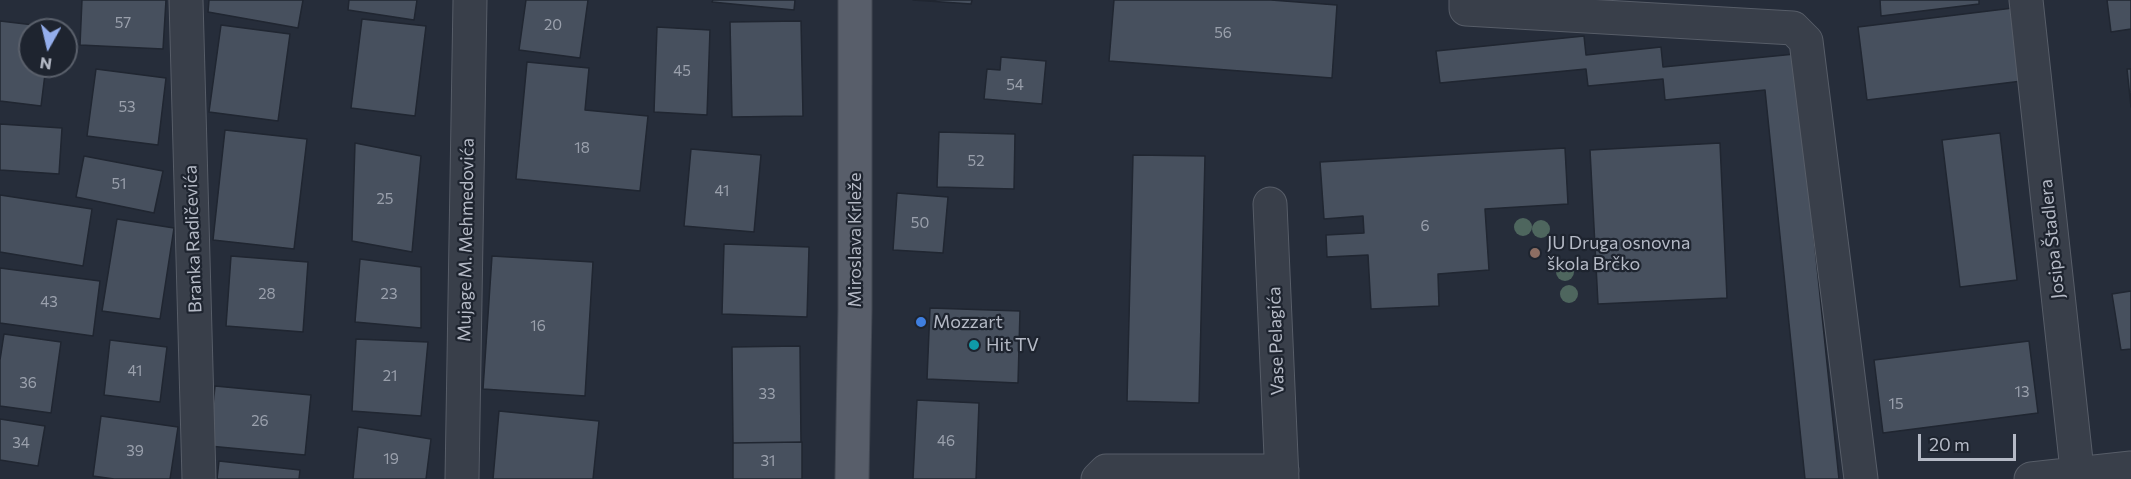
<!DOCTYPE html>
<html>
<head>
<meta charset="utf-8">
<style>
  body { margin:0 }
  #map { position:relative; width:2131px; height:479px; overflow:hidden; background:#262d3a; font-family:Commissioner,sans-serif }
  canvas { display:block }
  .north { position:absolute; left:18px; top:18px; width:60px; height:60px; box-sizing:border-box; background:#1e242f; border:2px solid #5a606b; border-radius:50%; rotate:188deg; font-size:16px; font-weight:700; line-height:24px; text-align:center; color:#b5bac6 }
  .north::after { content:''; display:block; margin:auto; width:21px; height:27px; background:#94aeec; clip-path:polygon(50% 0,100% 100%,50% 72%,0 100%) }
  .scale { position:absolute; left:1918px; top:434px; width:98px; height:27px; box-sizing:border-box; border:3px solid #b5bac6; border-top:0; padding-left:8px; font-size:18px; line-height:21px; white-space:nowrap; color:#b5bac6; -webkit-text-stroke:4px #1e242f; paint-order:stroke }
</style>
</head>
<body>
<div id="map">
<canvas width="2131" height="479"></canvas>
<div class="north">N</div>
<div class="scale">20 m</div>
</div>
<script>
const ctx = document.querySelector('canvas').getContext('2d');
ctx.lineJoin = 'round';
function fill(path, color) {
  ctx.fillStyle = color;
  ctx.fill(path, 'evenodd');
}
function trace(path, color, width, dash) {
  ctx.strokeStyle = color;
  ctx.lineWidth = width;
  ctx.lineCap = dash ? 'butt' : 'round';
  ctx.setLineDash(dash || []);
  ctx.stroke(path);
}
function drawText(font, color, halo, rows, align = 'center') {
  ctx.font = font + ' Commissioner,sans-serif';
  ctx.lineWidth = 4.5;
  ctx.setLineDash([]);
  ctx.textBaseline = 'middle';
  ctx.strokeStyle = halo;
  ctx.fillStyle = color;
  for (const [text, x, y, turn = 0] of rows) {
    ctx.save();
    ctx.translate(x, y);
    ctx.rotate((+turn || 0) * Math.PI / 180);
    ctx.textAlign = isNaN(turn) ? turn : align;
    if (halo) ctx.strokeText(text, 0, 0);
    ctx.fillText(text, 0, 0);
    ctx.restore();
  }
}
const building = new Path2D(`
  M82,0H166L163,49L80,45Z
  M209,0H303L298,28L208,12Z
  M349,0H417L414,20L348,10Z
  M526,0H588L580,58L519,50Z
  M713,0H795L794,10L712,2Z
  M913,0H972L971,4Z
  M1114,0H1271L1337,5L1332,78L1109,61Z
  M1880,0H1979V4L1881,16Z
  M2107,0H2131V29L2111,32Z
  M2013,8L2022,81L1867,100L1858,27Z
  M362,19L426,26L415,116L351,108Z
  M0,21L51,27V30H30V66H46L41,106L0,101Z
  M801,21L803,116L732,117L730,22Z
  M221,25L290,34L278,121L209,112Z
  M657,27L710,30L707,115L654,112Z
  M1584,36L1586,55L1661,47L1663,67L1795,54L1839,479H1805L1765,90L1665,100L1663,79L1588,86L1586,69L1440,83L1436,51Z
  M1001,57L1046,61L1042,104L984,99L987,69L1000,70Z
  M527,62L589,68L585,110L648,116L640,191L516,179Z
  M96,69L166,78L158,145L87,136Z
  M2127,69H2131V107Z
  M0,124L62,128L59,174L0,170Z
  M225,130L307,139L294,249L213,240Z
  M939,132L1015,134L1014,189L937,187Z
  M2000,133L2017,280L1960,287L1942,140Z
  M355,143L421,156L412,252L352,241Z
  M1720,143L1727,298L1598,304L1590,150Z
  M1565,148L1568,204L1485,209L1489,270L1438,274L1439,306L1371,309L1368,255L1327,257L1326,235L1364,233L1363,216L1324,219L1320,162Z
  M691,149L761,155L754,232L684,226Z
  M1133,155L1205,156L1199,403L1127,401Z
  M84,156L163,171L154,213L76,197Z
  M897,193L948,197L943,253L893,250Z
  M0,195L92,209L83,266L0,252Z
  M117,219L174,228L160,319L102,311Z
  M724,244L809,247L807,317L722,314Z
  M231,256L308,262L303,332L226,326Z
  M492,256L593,262L585,396L483,389Z
  M360,259L421,267V328L355,322Z
  M0,268L100,281L93,336L0,323Z
  M2131,291V349L2121,350L2112,294Z
  M930,308L1020,311L1018,383L927,379Z
  M4,334L61,342L51,413L0,406V360Z
  M356,339L428,342L421,416L352,411Z
  M110,340L167,347L160,402L104,395Z
  M2029,341L2038,413L1883,433L1874,360Z
  M800,346L801,442L733,443L732,347Z
  M215,386L311,395L305,455L209,446Z
  M917,400L979,403L976,479H913Z
  M499,411L599,421L593,479H493Z
  M101,416L178,427L170,479H114L93,476Z
  M0,419L45,426L38,466L0,460Z
  M358,427L431,439L426,479H353Z
  M802,442V479H733V443Z
  M219,461L300,470L299,479H217Z`);
fill(building, '#47505e');
trace(building, '#202631', 1.5);
const minor = new Path2D(`
  M186,0L199,479
  M1466,0V9L1793,28L1806,41L1861,479
  M2026,0L2078,479
  M1270,204L1282,479
  M462,479L470,0
  M1098,479L1106,471H1282
  M2031,479L2131,468`);
const major = new Path2D(`
  M852,479L855,309V0`);
trace(minor, '#575d68', 35);
trace(major, '#424853', 35);
trace(minor, '#393f4a', 33);
trace(major, '#585e6a', 33);
ctx.fillStyle = '#4e665e';
for (const [x, y] of [
  [1523,227],
  [1541,229],
  [1565,272],
  [1569,294]
]) {
  ctx.beginPath();
  ctx.arc(x, y, 9, 0, 2 * Math.PI);
  ctx.fill();
}
for (const [x, y, r, color] of [
  [1535,253,6,"#8d6e63"],
  [921,322,6,"#3f7fe0"],
  [974,345,6,"#0f9aa8"]
]) {
  const dot = new Path2D();
  dot.arc(x, y, r, 0, 2 * Math.PI);
  ctx.fillStyle = color;
  ctx.fill(dot);
  trace(dot, '#1e242f', 2);
}
drawText('15px', '#9aa0ac', null, [
  ["57",123,23],
  ["20",553,25],
  ["56",1223,33],
  ["45",682,71],
  ["54",1015,85],
  ["53",127,107],
  ["18",582,148],
  ["52",976,161],
  ["51",119,184],
  ["41",722,191],
  ["25",385,199],
  ["50",920,223],
  ["6",1425,226],
  ["28",267,294],
  ["23",389,294],
  ["43",49,302],
  ["16",538,326],
  ["41",135,371],
  ["21",390,376],
  ["36",28,383],
  ["13",2022,392],
  ["33",767,394],
  ["15",1896,404],
  ["26",260,421],
  ["46",946,441],
  ["34",21,443],
  ["39",135,451],
  ["19",391,459],
  ["31",768,461]
]);
drawText('18px', '#b5bac6', '#1e242f', [
  ["Branka Radičevića",193,239,-92],
  ["Josipa Štadlera",2052,239,-96],
  ["Mujage M. Mehmedovića",466,240,-89],
  ["Miroslava Krleže",855,240,-90],
  ["Vase Pelagića",1276,341,-92]
]);
drawText('18px', '#b5bac6', '#1e242f', [
  ["JU Druga osnovna",1547,243],
  ["škola Brčko",1547,264],
  ["Mozzart",933,322],
  ["Hit TV",986,345]
], 'left');
</script>
</body>
</html>
